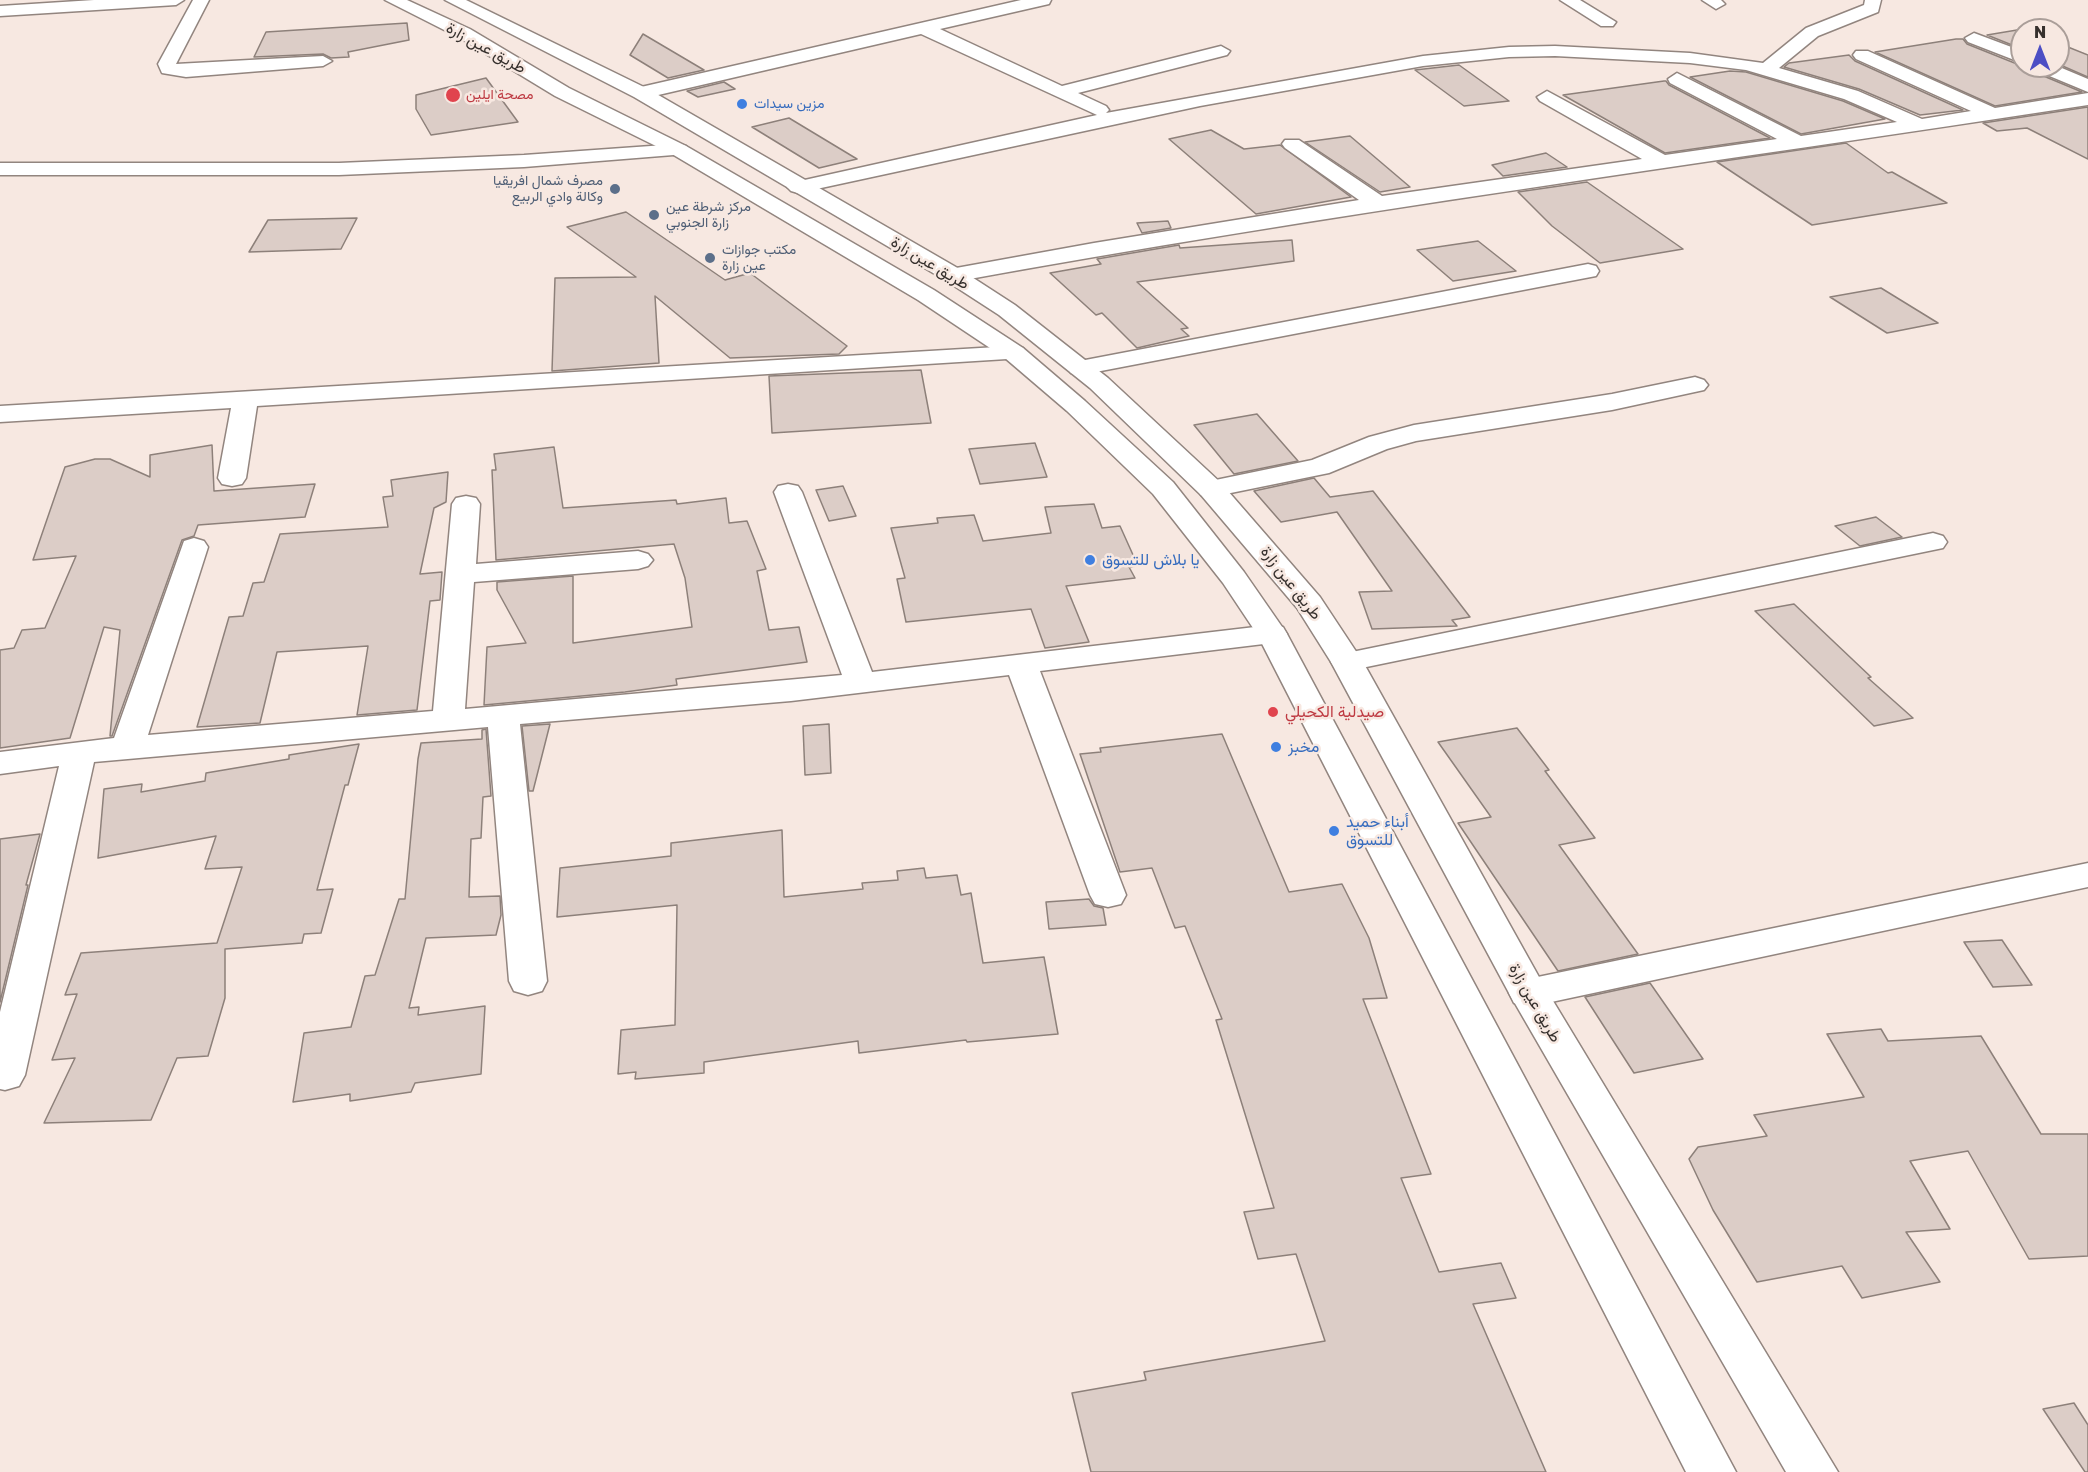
<!DOCTYPE html>
<html>
<head>
<meta charset="utf-8">
<style>
  body { margin:0 }
  #map { position:relative; width:2088px; height:1472px; overflow:hidden; background:#f7e8e1; font-family:"Golos Text",sans-serif }
  canvas { display:block }
  .north { position:absolute; left:2010px; top:18px; width:60px; height:60px; box-sizing:border-box; background:#f7e8e1; border:2px solid #aa9e99; border-radius:50%; rotate:0deg; font-size:16px; font-weight:700; line-height:24px; text-align:center; color:#36302d }
  .north::after { content:''; display:block; margin:auto; width:21px; height:27px; background:#4c4ec4; clip-path:polygon(50% 0,100% 100%,50% 72%,0 100%) }
</style>
</head>
<body>
<div id="map">
<canvas width="2088" height="1472"></canvas>
<div class="north">N</div>
</div>
<script>
const ctx = document.querySelector('canvas').getContext('2d');
ctx.lineJoin = 'round';
function fill(path, color) {
  ctx.fillStyle = color;
  ctx.fill(path, 'evenodd');
}
function trace(path, color, width, dash) {
  ctx.strokeStyle = color;
  ctx.lineWidth = width;
  ctx.lineCap = dash ? 'butt' : 'round';
  ctx.setLineDash(dash || []);
  ctx.stroke(path);
}
function drawText(font, color, halo, rows, align = 'center') {
  ctx.font = font + ' "Golos Text",Vazirmatn,sans-serif';
  ctx.lineWidth = 5;
  ctx.setLineDash([]);
  ctx.textBaseline = 'middle';
  ctx.strokeStyle = halo;
  ctx.fillStyle = color;
  for (const [text, x, y, turn = 0] of rows) {
    ctx.save();
    ctx.translate(x, y);
    ctx.rotate((+turn || 0) * Math.PI / 180);
    ctx.textAlign = isNaN(turn) ? turn : align;
    if (halo) ctx.strokeText(text, 0, 0);
    ctx.fillText(text, 0, 0);
    ctx.restore();
  }
}
const building = new Path2D(`
  M407,23L409,40L348,52L349,57L331,58L323,54L254,57L266,32Z
  M2023,29L2022,49L1987,35Z
  M643,34L704,70L668,78L630,55Z
  M1956,39H1963L1967,44L2022,66H2030L2034,72L2082,92L1995,106L1875,52Z
  M2058,43L2088,55V77L2058,64Z
  M1849,55L1855,61L1963,110L1920,115L1859,89L1784,67L1789,63Z
  M1459,65L1509,101L1464,106L1415,70Z
  M1730,71L1746,72L1843,101L1885,119L1801,134L1690,77Z
  M486,78L518,122L431,135L416,109V95Z
  M1664,81H1666L1669,85L1770,138L1665,153L1563,95Z
  M724,82L735,89L698,97L687,91Z
  M2088,107V159L2027,128L1997,131L1983,123Z
  M789,118L857,159L819,168L752,127Z
  M1211,130L1244,149L1280,145L1351,197L1256,214L1169,139Z
  M1350,136L1410,187L1380,192L1305,142Z
  M1846,143L1888,173L1892,172L1947,203L1812,225L1717,162Z
  M1546,153L1567,167L1503,176L1492,165Z
  M1587,182L1683,249L1600,263L1552,226L1518,192Z
  M626,212L725,280L750,273L847,346L839,354L730,358L655,296L659,363L552,371L555,278L636,277L567,227Z
  M357,218L341,249L249,252L268,220Z
  M1168,221L1171,228L1142,233L1137,223Z
  M1292,240L1294,261L1137,282L1188,328L1181,329L1189,336L1137,348L1102,313L1096,315L1050,273L1101,264L1097,259L1179,245L1180,248Z
  M1478,241L1516,271L1453,281L1417,250Z
  M1881,288L1938,323L1887,333L1830,297Z
  M921,370L931,423L772,433L769,376Z
  M1257,414L1298,461L1234,474L1194,425Z
  M1035,443L1047,477L980,484L969,449Z
  M212,445L214,491L315,484L305,517L198,525L194,536L182,540L112,736H110L120,630L104,627L70,738L0,748V650L14,648L22,630L45,628L76,556L33,560L65,467L95,459H110L150,477V455Z
  M554,447L563,508L676,500L677,504L726,498L729,523L747,521L766,569L757,571L769,630L799,627L807,662L676,679L677,685L625,692L484,705L487,647L526,643L497,590V582L573,576V643L692,627L685,578L674,544L496,560L492,470H496L494,454Z
  M448,472L446,502L434,508L420,574L442,572L440,600L430,601L417,710L357,715L368,646L277,652L260,723L197,727L229,617L243,616L253,583L264,582L280,534L388,527L383,497L393,496L391,480Z
  M1314,478L1330,497L1373,491L1470,617L1452,620L1457,626L1372,629L1359,592L1392,591L1337,512L1281,522L1254,491Z
  M843,486L856,516L829,521L816,490Z
  M1094,504L1102,528L1120,526L1138,566L1129,567L1135,578L1066,586L1089,642L1045,648L1031,609L906,622L897,579L905,578L891,528L938,523L937,518L974,515L983,541L1051,533L1045,507Z
  M1876,517L1902,537L1860,546L1835,526Z
  M1794,604L1871,677L1868,678L1913,718L1874,726L1755,611Z
  M550,724L533,791H529L522,726Z
  M829,724L831,773L805,775L803,726Z
  M1517,728L1549,770L1545,771L1595,838L1559,845L1638,954L1558,971L1458,823L1491,817L1438,742Z
  M486,729L491,796L483,797L481,838L471,839L469,897L500,896L501,915L496,935L426,938L409,1008L419,1007L418,1015L485,1006L481,1074L415,1083L411,1092L350,1101V1094L293,1102L304,1033L351,1027L365,976L375,975L399,899H405L418,759L421,743L482,739V730Z
  M1222,734L1289,892L1342,884L1369,938L1387,998L1363,999L1431,1174L1401,1178L1439,1272L1501,1263L1516,1298L1473,1304L1546,1472H1091L1072,1393L1146,1380L1144,1372L1325,1341L1296,1254L1258,1259L1244,1212L1274,1208L1216,1020L1222,1019L1185,926L1175,928L1152,868L1120,872L1080,754L1101,752L1100,748Z
  M359,744L348,785H345L317,890L333,889L321,933L304,934L302,943L225,949V998L208,1056L177,1058L151,1120L44,1123L75,1058L52,1060L77,994L65,995L81,953L217,943L242,867L205,869L216,836L98,858L104,789L142,784L141,792L205,781L206,773L289,759V755Z
  M782,830L784,897L863,889L862,883L898,880L897,871L924,868L926,878L957,875L961,895L971,893L983,963L1044,957L1058,1034L967,1042L966,1040L859,1053L858,1041L704,1062V1073L635,1079L636,1072L618,1074L621,1030L675,1025L677,905L557,917L560,868L671,856V843Z
  M40,834L26,885H28L0,1002V839Z
  M1089,899L1094,906L1103,908L1106,925L1049,929L1046,902Z
  M2002,940L2032,985L1993,987L1964,942Z
  M1650,983L1703,1059L1634,1073L1585,997Z
  M1881,1029L1888,1041L1981,1036L2041,1134H2088V1256L2029,1259L1968,1151L1910,1161L1950,1229L1906,1232L1940,1282L1862,1298L1842,1266L1757,1282L1713,1210L1689,1159L1698,1147L1767,1136L1754,1115L1864,1097L1827,1034Z
  M2074,1403L2088,1425V1472H2085L2043,1409Z`);
fill(building, '#dccdc7');
trace(building, '#8d807a', 1.5);
const minor = new Path2D(`
  M94,0H184L176,5L0,16V6Z
  M193,0H209L176,64L323,56L332,61L323,66L186,77L162,73L158,64Z
  M1021,0H1051L1049,4L940,29L1062,86L1221,46L1230,51L1227,55L1078,93L1106,106L1109,110L1106,113L1423,56L1509,47L1555,46L1690,53L1763,63L1806,28L1864,5L1865,0H1881L1878,12L1818,36L1779,68L1858,91L1922,119L1971,111L1856,59L1853,55L1856,51H1868L1995,108L2088,93V105C1710,163 1330,213 953,282L945,280L942,275L945,270L1094,243L1359,200L1285,148L1282,144L1285,140H1299L1382,196L1642,159L1540,101L1537,97L1547,91L1665,155L1777,139L1670,83L1668,79L1677,73L1801,136L1897,122L1844,99L1746,70L1690,63L1555,56L1509,57L1423,66L1200,106L798,193L791,191L787,187L791,183L1097,115L921,34L641,99L632,93L641,87Z
  M1560,0H1580L1616,22L1613,26H1601Z
  M1702,0H1721L1725,4L1716,9Z
  M1974,33L2022,51V63L1968,42L1965,38Z
  M2032,66H2057L2088,79V92L2035,70Z
  M679,144L686,146L689,150L686,154L524,167L339,175H0V163H339L524,155Z
  M1588,264L1596,266L1599,271L1596,276L1080,375L1071,373L1068,368L1071,363L1080,361Z
  M1014,346L1023,348L1026,353L1023,358L257,406L246,478L242,484L232,486L222,484L218,478L231,408L0,422V406Z
  M1695,377L1704,380L1708,385L1704,390L1612,410L1416,441L1387,449L1329,473L1211,497L1201,495L1197,489L1201,483L1312,460L1369,437L1414,425L1612,394Z
  M788,484L798,486L802,492L872,672L1272,625L1283,627L1287,634L1283,641L1272,643L1040,671L1126,895L1121,904L1108,907L1095,904L1090,895L1009,675L791,701L520,724L547,981L542,991L528,995L514,991L509,981L488,727L94,762L25,1075L19,1086L5,1090L0,1089V1012L59,766L0,774V752L114,738L184,541L194,538L204,541L208,547L148,735L433,711L452,504L456,498L466,496L476,498L480,504L476,564L638,551L648,554L653,560L648,566L638,569L474,582L465,709L842,675L774,492L778,486Z
  M1933,533L1943,536L1947,542L1943,548L1347,671L1336,669L1331,662L1336,655L1347,653Z
  M2088,863V887L1528,1007L1514,1003L1509,993L1514,983L1528,979Z`);
const major = new Path2D(`
  M385,0H407L470,29L569,88L686,146L934,290L1023,348L1085,401L1173,482L1244,572L1287,634L1736,1472H1686L1257,634L1223,583L1153,494L1067,411L1005,358L918,300L672,154L555,96L458,37Z
  M445,0H466L648,89L961,270L1015,305L1108,378L1221,483L1320,597L1363,662L1544,986L1838,1472H1786L1509,993L1331,662L1297,608L1201,495L1090,388L999,315L945,280L634,97Z`);
trace(minor, '#92857f', 3);
trace(major, '#92857f', 3);
fill(minor, '#fff');
fill(major, '#fff');
for (const [x, y, r, color] of [
  [453,95,8,"#e0444e"],
  [742,104,6,"#3f7fe0"],
  [615,189,6,"#5c6f8a"],
  [654,215,6,"#5c6f8a"],
  [710,258,6,"#5c6f8a"],
  [1090,560,6,"#3f7fe0"],
  [1273,712,6,"#e0444e"],
  [1276,747,6,"#3f7fe0"],
  [1334,831,6,"#3f7fe0"]
]) {
  const dot = new Path2D();
  dot.arc(x, y, r, 0, 2 * Math.PI);
  ctx.fillStyle = color;
  ctx.fill(dot);
  trace(dot, '#f7e8e1', 2);
}
drawText('14px', '#be3a42', '#f7e8e1', [
  ["مصحة ايلين",466,95]
], 'left');
drawText('14px', '#366cbe', '#f7e8e1', [
  ["مزين سيدات",754,104]
], 'left');
drawText('14px', '#4e5e75', '#f7e8e1', [
  ["مصرف شمال افريقيا",603,181,"right"],
  ["وكالة وادي الربيع",603,197,"right"],
  ["مركز شرطة عين",666,207],
  ["زارة الجنوبي",666,223],
  ["مكتب جوازات",722,250],
  ["عين زارة",722,266]
], 'left');
drawText('16px', '#36302d', '#f7e8e1', [
  ["طريق عين زارة",486,48,29],
  ["طريق عين زارة",930,263,31],
  ["طريق عين زارة",1291,583,52],
  ["طريق عين زارة",1535,1003,60]
]);
drawText('16px', '#366cbe', '#f7e8e1', [
  ["يا بلاش للتسوق",1102,560],
  ["مخبز",1288,747],
  ["أبناء حميد",1346,822],
  ["للتسوق",1346,840]
], 'left');
drawText('16px', '#be3a42', '#f7e8e1', [
  ["صيدلية الكحيلي",1285,712]
], 'left');
</script>
</body>
</html>
